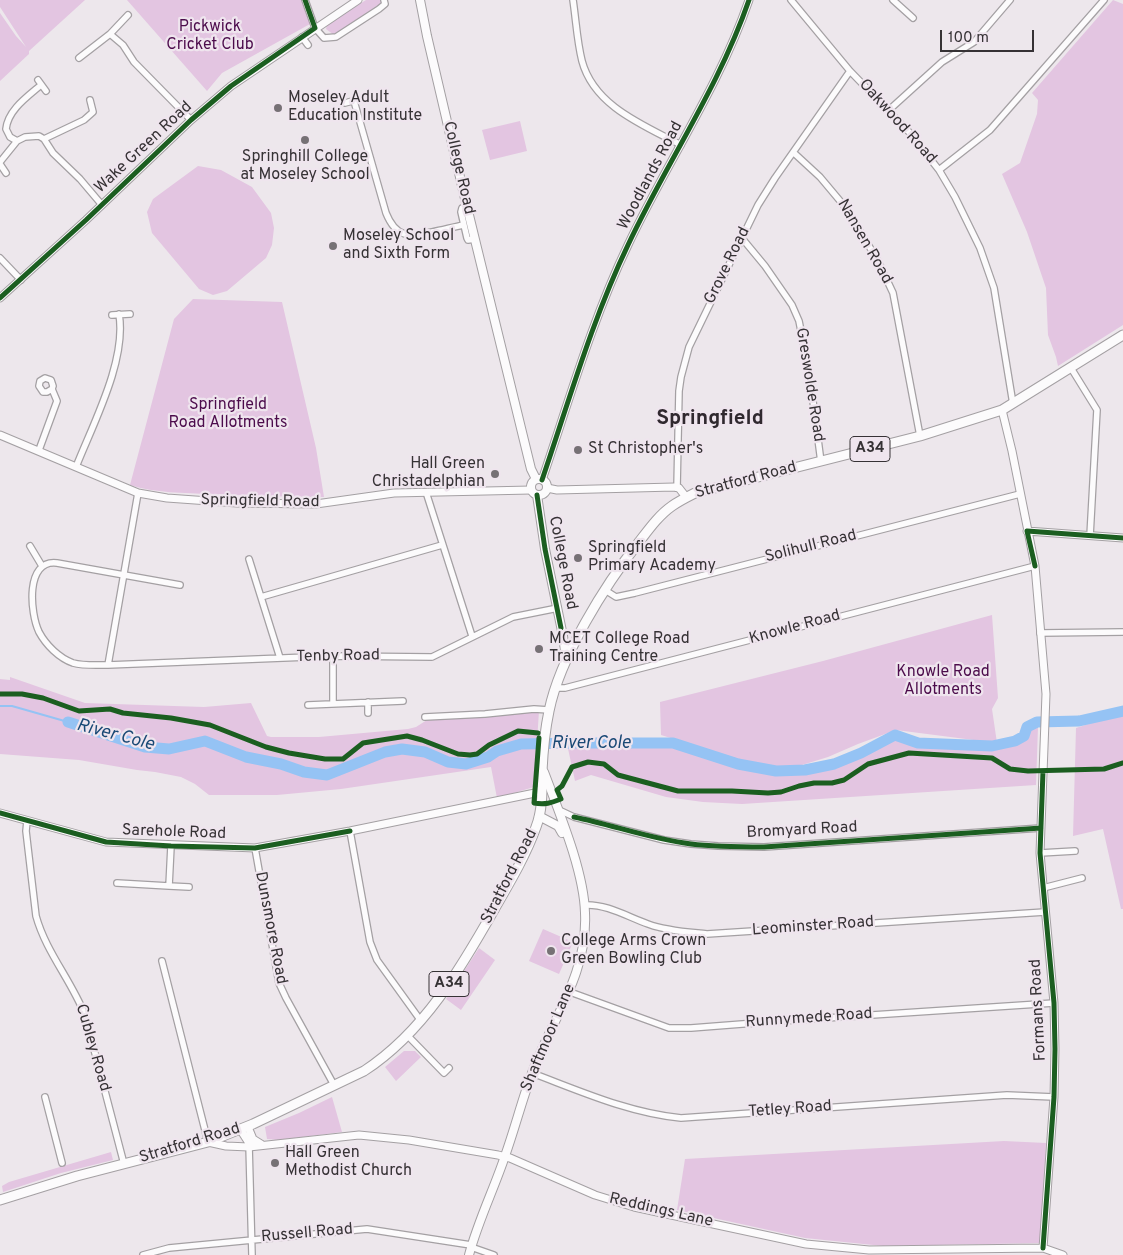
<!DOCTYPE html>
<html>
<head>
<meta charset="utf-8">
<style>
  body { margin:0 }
  #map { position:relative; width:1123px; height:1255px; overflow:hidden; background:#ede7ec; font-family:Overpass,sans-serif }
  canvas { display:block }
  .scale { position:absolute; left:940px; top:30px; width:94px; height:22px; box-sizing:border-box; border:2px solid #363235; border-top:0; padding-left:6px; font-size:15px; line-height:18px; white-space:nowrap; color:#363235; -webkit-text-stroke:4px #efe5ee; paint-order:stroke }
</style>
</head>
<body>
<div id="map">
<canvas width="1123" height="1255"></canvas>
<div class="scale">100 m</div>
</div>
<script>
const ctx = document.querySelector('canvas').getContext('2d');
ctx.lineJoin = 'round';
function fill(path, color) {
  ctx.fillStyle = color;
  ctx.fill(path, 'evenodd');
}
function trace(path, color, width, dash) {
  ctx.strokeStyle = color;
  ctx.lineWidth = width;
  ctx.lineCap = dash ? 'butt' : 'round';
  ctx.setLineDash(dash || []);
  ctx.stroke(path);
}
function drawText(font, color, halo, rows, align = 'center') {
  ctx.font = font + ' Overpass,sans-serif';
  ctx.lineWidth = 4.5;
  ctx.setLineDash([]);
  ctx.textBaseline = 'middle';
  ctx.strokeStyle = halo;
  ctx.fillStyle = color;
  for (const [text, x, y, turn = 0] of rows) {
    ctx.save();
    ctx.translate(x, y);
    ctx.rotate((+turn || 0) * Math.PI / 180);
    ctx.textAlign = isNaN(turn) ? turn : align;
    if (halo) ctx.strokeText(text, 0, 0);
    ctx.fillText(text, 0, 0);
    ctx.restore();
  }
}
fill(new Path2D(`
  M0,0H85L29,51V54L0,81V13L16,36L26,47L0,7Z
  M127,0H301L310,24L222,73L207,91Z
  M366,0H381L382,3L334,35L326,29L327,25Z
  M1113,0L1123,4V325L1058,366L1056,357L1048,335L1046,288L1027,232L1002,174L1020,163L1037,114L1038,100L1032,93Z
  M520,121L527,151L490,160L482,130Z
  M198,166L221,170L252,187L271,213L274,228L272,245L266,258L227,291L213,295L199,289L152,233L147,212L153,199Z
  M193,299L282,302L316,448L324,497C286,497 249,496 211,494C184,493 155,493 130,485L174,319Z
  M992,615L998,698L992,709L997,743L896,730L858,744L828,757L802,765L775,767L738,759L661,735L660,702L823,661Z
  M10,677L85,703L204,707L251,703L267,736L271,737H319L408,729L416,727L427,720L539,711L534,787L497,798L491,767L341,789L277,795H209L195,784L181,777L155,772L137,770L79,760L0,754V679L10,680Z
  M1123,713V909H1121L1103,829L1073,836L1076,728Z
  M1037,722L1038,727L1036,785L742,804L703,802L666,797L591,775L575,781L567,744L673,743L738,764L776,771L805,770L834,764L861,753L895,735L918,743L992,746L1015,741L1024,736L1027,727Z
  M543,929L573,942L559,974L529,961Z
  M479,948L495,960L461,1010L446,999Z
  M404,1051H415L421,1057L396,1081L385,1067Z
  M332,1097L342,1132L279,1140L267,1139L265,1127L299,1113Z
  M1004,1141L1046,1143L1040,1243L883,1246L805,1238L677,1210L685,1159Z
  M111,1152L113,1160L61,1173L3,1192L2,1186L9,1182Z`), '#e3c5e1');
trace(new Path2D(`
  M0,706H12L68,722`), '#95c3f4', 2);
trace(new Path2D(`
  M68,722L145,747L169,749L205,741L246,757L281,764L304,772L327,775L385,752L402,749L425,752L448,762L466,764L488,757L497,751L521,744L577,743H673L738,764L776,771L805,770L834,764L861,753L895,735L918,743L992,746L1015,741L1024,736L1027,727L1037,722L1079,721L1123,711`), '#95c3f4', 11);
const minor = new Path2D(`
  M305,0L315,28L324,38L336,37L379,9L385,4L384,0
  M573,0C576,20 577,41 582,61C594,106 643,125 681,145
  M791,0L850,71L909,132L939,170L955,197L980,248L994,288L1013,404
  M893,0L913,18
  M128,15L110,34L123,45L134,62L191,120
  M302,37L308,45
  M79,58L110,34
  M38,80L46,91
  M354,101L386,213C396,238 409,237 432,232C443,230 453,227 464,225
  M345,103L360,99
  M889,110L942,62L974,42L1010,0
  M44,139L84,120L93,112L90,100
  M17,141L10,137L6,129C8,110 27,97 41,85
  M794,153L820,177L846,208L878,261L893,293L920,436
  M0,162L17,141L25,137L39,136L44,139L53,153L80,179L102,205
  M0,164L6,173
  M939,170L990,130L1104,0
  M467,207L462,208L461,212L467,238L468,240L475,239
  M741,237L765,266L792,305L799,321L809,371L821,462
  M0,258L21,280
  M112,315L130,314
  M1071,368L1097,410L1090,536
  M39,450L57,401L52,389L53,386L51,380L45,378L40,381L39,386L43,392H47L52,389
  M76,467C93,424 127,360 119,314
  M677,488L679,391L681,377L689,347L758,205L775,178L850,71
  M426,492L472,636
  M30,546L42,566
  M249,559L280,658
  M180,585L57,563C25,559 30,613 39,632C46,645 59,658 73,663C84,666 96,665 108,665L333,656L432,657L513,617L558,608
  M605,590L616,597L635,593L1020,494
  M261,597L442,545
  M1040,633L1123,632
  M333,656V703
  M108,665L138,493
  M555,688H565L1035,566
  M368,702V713
  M308,705L403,701
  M425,717L485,714L534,709L549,710
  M559,810L574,817L664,840L691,844L718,846L764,847L1041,828
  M27,821L26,831L36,916C46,952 71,980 85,1015L124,1164
  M350,831L370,942L377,960L421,1021
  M255,848L279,983L286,998L334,1085
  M1040,853L1075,851
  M117,883L169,886L171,846
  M169,886L189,887
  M1043,888L1082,878
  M585,905C607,904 628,917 648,924C667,931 688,932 707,934L1045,912
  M162,961L208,1142
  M570,992L669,1028H691L781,1021L1054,1003
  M407,1035L444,1073L449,1068
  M532,1073C580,1091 629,1113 681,1118L1007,1095L1054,1097
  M45,1097L62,1163
  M249,1145L252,1255
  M471,1247L494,1255
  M143,1255L169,1248L367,1229L471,1245`);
const tertiary = new Path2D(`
  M0,298L86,220L191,120L231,86L358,0
  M1002,410L1012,451L1035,566L1046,694L1040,853L1054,1003L1055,1049L1054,1097L1043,1248
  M0,435L138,493L167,498L237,503L316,504L394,493L531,490
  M542,480C569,401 592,320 628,245C667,162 719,87 749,0
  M547,488L557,490L674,487L679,488L686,497
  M1027,531L1123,538
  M0,813L106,842L255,848L350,831L535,793L542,788
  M248,1127L253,1139L261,1144
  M240,1129L249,1143L257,1145
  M208,1142L226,1146L249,1147L359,1135L409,1140L498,1155L510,1158L595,1195L634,1207L806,1244L869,1250L1043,1248L1063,1255`);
const secondary = new Path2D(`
  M420,0L427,36L467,207L531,469L536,479
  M531 487a8 8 0 1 1 16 0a8 8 0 1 1-16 0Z
  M537,495L545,549L563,636L565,651L564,662
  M539,816L558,826L562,833
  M469,1255C478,1221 494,1189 505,1156C515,1128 522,1100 532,1073C552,1019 588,974 585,913C584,871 559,812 544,772`);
const trunk = new Path2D(`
  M0,1200L77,1176L208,1142L253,1124L364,1071C424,1032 461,968 495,908C510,882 526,855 536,827C543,809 542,789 542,771C543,750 545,730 549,711C560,657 605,585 639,542C649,529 659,515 672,506C679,501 687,497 695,493L920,436L1002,410L1123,335`);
trace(minor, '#a4a0a3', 8);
trace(tertiary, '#a4a0a3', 9);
trace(secondary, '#a4a0a3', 10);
trace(trunk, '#a4a0a3', 11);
trace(minor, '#fcfbfc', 5.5);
trace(tertiary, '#fcfbfc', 7);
trace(secondary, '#fcfbfc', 8);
trace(trunk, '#fcfbfc', 9);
trace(new Path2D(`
  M0,298L86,220L191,120L231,86L315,28L305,0
  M542,480C569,401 592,320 628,245C667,162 719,87 749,0
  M537,495L545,549L561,628
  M1035,566L1027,531L1123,538
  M0,694H22L43,698L79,711L110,709L123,713L171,718L210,725L266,747L289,753L325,759H343L363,743L407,736L422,740L458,754L470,755L477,754L489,745L518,731L538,733
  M539,738L534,803C545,805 551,803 561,799L557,790L562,786L572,767L588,762L604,764L618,775L678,791H732L768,793L781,792L799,786L814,783H832L844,780L868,764L909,753L992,758L1010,769L1028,771L1104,769L1123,763
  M1043,771L1040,853L1054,1003L1055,1049L1054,1097L1043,1248
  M0,813L106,842L171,846L255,848L350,831
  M574,817C613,825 651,839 691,844C715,847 740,847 764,847L1041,828`), '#1b5e20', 5);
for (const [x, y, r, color] of [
  [278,108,5,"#767175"],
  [305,140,5,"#767175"],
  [333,246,5,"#767175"],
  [578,450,5,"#767175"],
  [495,474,5,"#767175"],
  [578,558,5,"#767175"],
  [539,649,5,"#767175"],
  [551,951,5,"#767175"],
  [275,1163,5,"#767175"]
]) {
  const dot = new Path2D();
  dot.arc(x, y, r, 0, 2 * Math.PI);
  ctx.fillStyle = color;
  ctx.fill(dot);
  trace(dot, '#efe5ee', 2);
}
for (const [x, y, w] of [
  [870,449,40],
  [449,984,40]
]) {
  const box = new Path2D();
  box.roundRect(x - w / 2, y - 12.5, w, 25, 4);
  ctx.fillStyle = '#efe5ee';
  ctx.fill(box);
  trace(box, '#363235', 1);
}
drawText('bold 15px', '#363235', null, [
  ["A34",870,449],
  ["A34",449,984]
]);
drawText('16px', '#4c0c4c', '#efe5ee', [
  ["Pickwick",210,28],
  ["Cricket Club",210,46],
  ["Springfield",228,406],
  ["Road Allotments",228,424],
  ["Knowle Road",943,673],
  ["Allotments",943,691]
]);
drawText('16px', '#363235', '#efe5ee', [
  ["Moseley Adult",288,99],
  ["Education Institute",288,117],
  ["Springhill College",305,158,"center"],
  ["at Moseley School",305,176,"center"],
  ["Moseley School",343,237],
  ["and Sixth Form",343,255],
  ["St Christopher's",588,450],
  ["Hall Green",485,465,"right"],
  ["Christadelphian",485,483,"right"],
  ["Springfield",588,549],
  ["Primary Academy",588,567],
  ["MCET College Road",549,640],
  ["Training Centre",549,658],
  ["College Arms Crown",561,942],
  ["Green Bowling Club",561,960],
  ["Hall Green",285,1154],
  ["Methodist Church",285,1172]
], 'left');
drawText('16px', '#363235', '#efe5ee', [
  ["Oakwood Road",897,122,48],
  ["Wake Green Road",144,148,-43],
  ["College Road",458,168,77],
  ["Woodlands Road",651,176,-62],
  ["Nansen Road",864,242,60],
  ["Grove Road",728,266,-64],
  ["Greswolde Road",809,385,81],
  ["Stratford Road",746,481,-15],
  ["Springfield Road",260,502,1],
  ["Solihull Road",811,547,-14],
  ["College Road",562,563,79],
  ["Knowle Road",795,628,-15],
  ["Tenby Road",338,657,-1],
  ["Bromyard Road",802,831,-3],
  ["Sarehole Road",174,833,2],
  ["Stratford Road",510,877,-63],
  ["Leominster Road",813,927,-4],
  ["Dunsmore Road",270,928,79],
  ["Formans Road",1039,1010,-93],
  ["Runnymede Road",809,1019,-4],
  ["Shaftmoor Lane",549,1038,-67],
  ["Cubley Road",92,1048,74],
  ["Tetley Road",790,1110,-4],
  ["Stratford Road",190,1144,-17],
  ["Reddings Lane",661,1211,13],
  ["Russell Road",307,1234,-5]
]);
drawText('italic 18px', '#194975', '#efe5ee', [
  ["River Cole",115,736,15],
  ["River Cole",591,744]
]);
drawText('bold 21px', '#30292f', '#efe5ee', [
  ["Springfield",710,420]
]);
</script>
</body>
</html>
